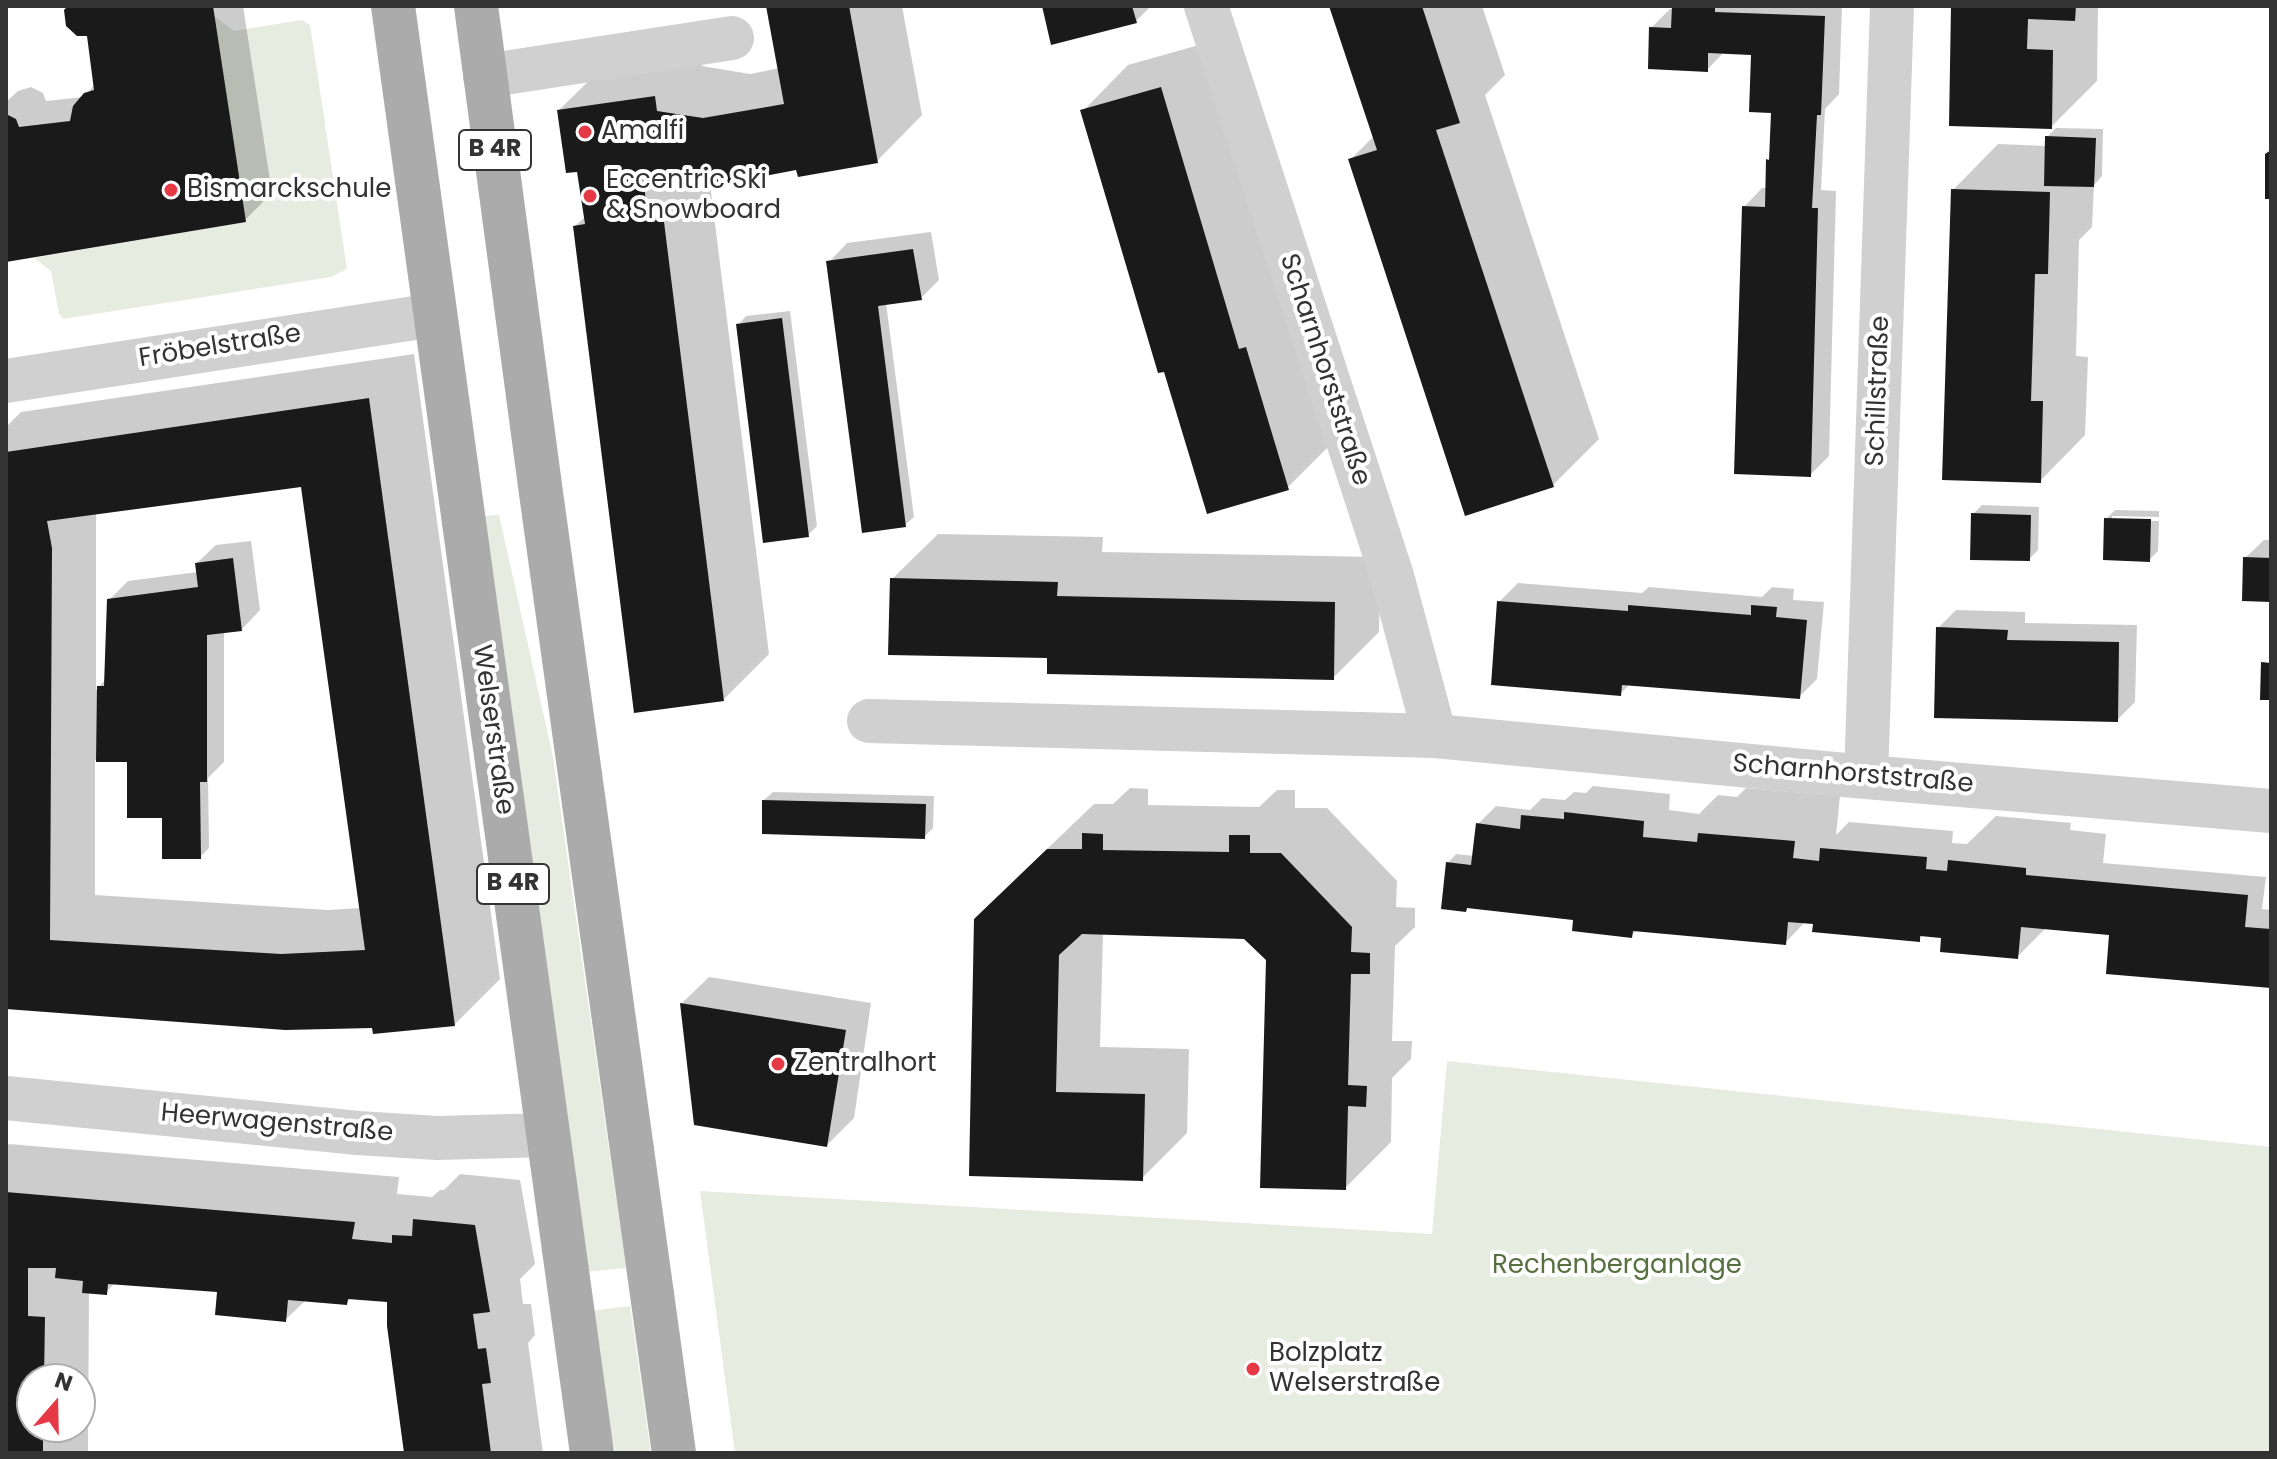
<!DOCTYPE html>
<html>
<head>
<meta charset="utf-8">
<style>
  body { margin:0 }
  #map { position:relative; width:2277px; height:1459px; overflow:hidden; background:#fff; font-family:Poppins,sans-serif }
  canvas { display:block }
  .frame { position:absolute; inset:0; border:8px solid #333; pointer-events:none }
  .north { position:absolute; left:16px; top:1363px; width:80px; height:80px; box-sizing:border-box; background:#fff; border:2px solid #adadad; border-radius:50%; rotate:20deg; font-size:22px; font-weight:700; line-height:32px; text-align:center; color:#333 }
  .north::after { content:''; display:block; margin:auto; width:28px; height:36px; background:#e63946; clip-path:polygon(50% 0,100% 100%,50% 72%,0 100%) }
</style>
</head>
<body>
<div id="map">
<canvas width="2277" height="1459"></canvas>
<div class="frame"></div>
<div class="north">N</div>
</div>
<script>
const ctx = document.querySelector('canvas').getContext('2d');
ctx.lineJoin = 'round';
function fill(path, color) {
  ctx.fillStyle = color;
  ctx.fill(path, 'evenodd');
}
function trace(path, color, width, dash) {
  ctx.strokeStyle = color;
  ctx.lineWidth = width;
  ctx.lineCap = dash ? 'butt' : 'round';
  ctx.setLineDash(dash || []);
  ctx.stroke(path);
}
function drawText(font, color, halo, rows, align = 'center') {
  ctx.font = font + ' Poppins,sans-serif';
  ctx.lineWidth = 8;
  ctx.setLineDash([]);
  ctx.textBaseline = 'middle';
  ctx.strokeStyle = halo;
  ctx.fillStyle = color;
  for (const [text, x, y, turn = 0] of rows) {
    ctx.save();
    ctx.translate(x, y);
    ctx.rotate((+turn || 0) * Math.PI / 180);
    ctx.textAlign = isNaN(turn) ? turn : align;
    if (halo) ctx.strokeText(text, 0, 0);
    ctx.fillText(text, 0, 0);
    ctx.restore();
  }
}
fill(new Path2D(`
  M214,16L234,31L302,20L310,25L347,269L331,277L63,319L59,314L51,271L34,258L245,222Z
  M499,515L553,757L626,1268L583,1272L482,516Z
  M1447,1061L2271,1147V1453H735L700,1191L1432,1234Z
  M630,1306L651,1453H616L608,1423L590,1311Z`), '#e6ecdf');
fill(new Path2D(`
  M71,6H243L272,193L245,220L6,261V102L18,91L31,87L43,93L46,101L84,97L95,84L89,34Z
  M768,6H902L922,115L877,161L798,168L710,184L769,654L724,699L575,226L586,216L579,170L559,110L605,65L700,52L702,66L750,74L780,68Z
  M1044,6H1151L1136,21Z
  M1331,6H1482L1505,75L1485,95L1599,439L1553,485L1350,160L1374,136Z
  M1674,6H1842L1839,94L1825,109L1821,190L1836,191L1829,456L1810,475L1744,207L1762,188H1767L1768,160L1771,157L1773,114L1753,53L1724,52L1707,70L1651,28L1670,9H1674Z
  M1953,6H2098L2097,81L2051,127Z
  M1206,43L1333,442L1287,488L1083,111L1128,65Z
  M2056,128L2103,129L2102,176L2094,185L2092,227L2079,240L2076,356L2088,357L2085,435L2040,481L1953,190L1998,144L2047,146V137Z
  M931,232L939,280L921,298L886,303L914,517L905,525L829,262L847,243Z
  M790,311L817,526L808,535L738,325L746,316Z
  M414,354L500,979L454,1025L374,1026L6,1007V427L21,412ZM303,484L361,908L328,910L95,895V760H129L164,816L200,857L209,848L208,778L224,762V631L242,629L260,610L251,541L216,545L197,563L198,572L128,581L109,600L106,679L96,690V512Z
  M1982,505L2039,507L2038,550L2029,559L1973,514Z
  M2115,510L2159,511V517L2112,516V520L2159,521L2158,551L2149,560L2106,519Z
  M938,534L1103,537L1102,552L1380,557L1379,632L1333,678L1049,656L892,579Z
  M2264,540H2271V600L2245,558Z
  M1518,583L1642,593L1649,587L1762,597L1772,587L1794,589L1793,600L1824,602L1817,679L1799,697L1631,683L1620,694L1499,602Z
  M1956,610L2025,612V623L2137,625L2135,702L2117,720L1938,628Z
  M1593,786L1670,794L1669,810L1699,814L1718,795L1737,797L1746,788L1840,796L1836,835L1849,822L1953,831L1952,843L1967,844L1996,816L2071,823L2070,830L2106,834L2103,863L2266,877L2262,909L2271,910V986L2111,934L2047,927L2017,957L1944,933L1924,934L1919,940L1806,921L1785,943L1638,929L1631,936L1575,918L1469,906L1465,910L1448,863L1456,854L1474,856L1478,824L1496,806L1530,810L1542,798L1565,800L1574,792L1586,793Z
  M1130,788L1148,789V805L1259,807L1277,790H1295V808H1327L1397,881L1396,907L1415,908V927L1395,946L1392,1041H1412L1411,1059L1392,1078L1391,1142L1345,1188L1268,959L1245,937L1103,933L1100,1047L1189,1049L1187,1133L1142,1178L971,1174L1022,873L1094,804H1113Z
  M773,792L934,796L933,828L924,837L764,800Z
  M709,977L871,1003L854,1118L827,1145L696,1123L682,1003Z
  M9,1144L399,1177L397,1194L432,1197L440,1190H444L460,1174L520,1180L535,1264L520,1279L523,1304H531L535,1335L528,1343L543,1453H406L389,1300L352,1297L346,1303L306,1300L285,1320L219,1291L116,1282L106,1292L89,1291L88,1453H6V1147ZM32,1379H80V1427H32Z`), '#0003');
fill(new Path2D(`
  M68,6H213L246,222L6,262V114L16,119L19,127L70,121L73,106L84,93L94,90L87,36H77L66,26L64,10Z
  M766,6H849L878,163L798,177L796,170L702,188L642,171L648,216L663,214L724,701L634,713L573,226L585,224L577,172L566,173L557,110L655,96L657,111L703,118L784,104Z
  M1042,6H1132L1137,23L1051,45Z
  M1329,6H1422L1460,123L1436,130L1554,487L1465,516L1348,159L1377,150Z
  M1672,6H1715V12L1825,16L1821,115H1817L1812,208H1818L1811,477L1734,474L1742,206L1765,207L1766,159L1769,160L1771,113L1749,112L1751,55L1708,53V72L1648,69L1649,27L1671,28Z
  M1951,6H2076L2075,21L2028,19L2027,49L2053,50L2052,129L1949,126Z
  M1161,87L1239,349L1246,347L1289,490L1207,514L1164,372L1158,373L1080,110Z
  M2045,136L2096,138L2094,187L2044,186Z
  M2271,150V199H2265V154Z
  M1951,189L2050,192L2048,274H2035L2031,401H2043L2041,483L1942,480Z
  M913,249L922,300L878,306L906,527L862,533L826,261Z
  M782,318L809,537L763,543L736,324Z
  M369,398L455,1026L373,1034L372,1028L285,1030L6,1009V452ZM301,487L365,950L281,954L50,940L52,548L47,521Z
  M1971,513L2031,515L2030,561L1970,560Z
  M2104,518L2151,519L2150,562L2103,560Z
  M2243,557L2271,558V602L2242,601Z
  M233,558L242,631L207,635V782H200L201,859H162V818H127V762H96L97,686H104L107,599L198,587L195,563Z
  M890,578L1058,582L1057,596L1335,602L1334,680L1047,674V658L888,655Z
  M1497,601L1628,611V605L1751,615V605L1777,607L1776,617L1807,620L1800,699L1622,685L1621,696L1491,685Z
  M1936,627L2008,630L2007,640L2119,642L2118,722L1934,718Z
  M2261,662L2271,663V700H2260Z
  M762,800L926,804L925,839L762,834Z
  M1564,812L1644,821L1643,837L1697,842L1698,833L1795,841L1793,858L1819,861L1820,848L1927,857L1926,869L1947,871L1948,860L2026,868V875L2248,895L2245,927L2271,929V988L2106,974L2109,935L2021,927L2018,959L1940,952L1941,938L1920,936V942L1812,932L1813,924L1788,922L1786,945L1633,931L1632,938L1572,931L1573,920L1467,908L1466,912L1441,909L1446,862L1471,865L1476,823L1520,829L1521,815L1564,819Z
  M1082,833L1103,834V850L1229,852V835H1250V853H1281L1352,927L1351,952L1370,953V974H1351L1348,1085L1367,1086L1366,1107L1348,1106L1346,1190L1260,1188L1266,960L1244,939L1082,934L1059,955L1056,1092L1145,1094L1143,1181L969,1176L974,919L1047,849H1082Z
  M680,1003L846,1030L827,1147L694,1125Z
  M6,1192L355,1222L352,1239L392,1243V1235L412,1236L413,1219L475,1225L490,1312L473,1314L478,1349L486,1348L491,1383L482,1384L491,1453H404L387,1326V1302L348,1299L347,1305L288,1300L286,1322L215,1315L217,1292L108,1284L107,1295L82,1293L83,1281L55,1278L56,1268H28V1316L45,1317L44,1379H32V1427H43V1453H6Z`), '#1a1a1a');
trace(new Path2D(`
  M1206,6L1392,576L1435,736
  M485,76L732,38
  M6,381L434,315
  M869,721L1435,736L1866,777L2271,811
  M1866,777L1892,6
  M6,1098L358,1133L437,1138L548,1135`), '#d0d0d0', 44);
trace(new Path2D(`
  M393,6L592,1453
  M476,6L541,493L674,1453`), '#ababab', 44);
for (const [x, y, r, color] of [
  [585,132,8,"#e63946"],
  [171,190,8,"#e63946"],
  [590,196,8,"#e63946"],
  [778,1064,8,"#e63946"],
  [1253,1369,8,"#e63946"]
]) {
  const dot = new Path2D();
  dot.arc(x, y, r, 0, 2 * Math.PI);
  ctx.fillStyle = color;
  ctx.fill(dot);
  trace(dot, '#fff', 3);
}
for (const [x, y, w] of [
  [495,150,72],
  [513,884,72]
]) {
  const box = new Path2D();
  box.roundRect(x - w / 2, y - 20, w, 40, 6);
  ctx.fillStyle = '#fff';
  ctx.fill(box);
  trace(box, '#333', 2);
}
drawText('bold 24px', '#333', null, [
  ["B 4R",495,150],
  ["B 4R",513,884]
]);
drawText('26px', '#333', '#fff', [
  ["Amalfi",601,132],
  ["Eccentric Ski",606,181],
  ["& Snowboard",606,211],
  ["Bismarckschule",187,190],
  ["Zentralhort",794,1064],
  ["Bolzplatz",1269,1354],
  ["Welserstraße",1269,1384]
], 'left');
drawText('26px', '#333', '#fff', [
  ["Fröbelstraße",220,347,-9],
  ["Scharnhorststraße",1324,370,72],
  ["Schillstraße",1879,391,-88],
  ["Welserstraße",492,730,82],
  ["Scharnhorststraße",1853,775,5],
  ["Heerwagenstraße",277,1124,5]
]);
drawText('26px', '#56703f', '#fff', [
  ["Rechenberganlage",1617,1266]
]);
</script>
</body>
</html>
